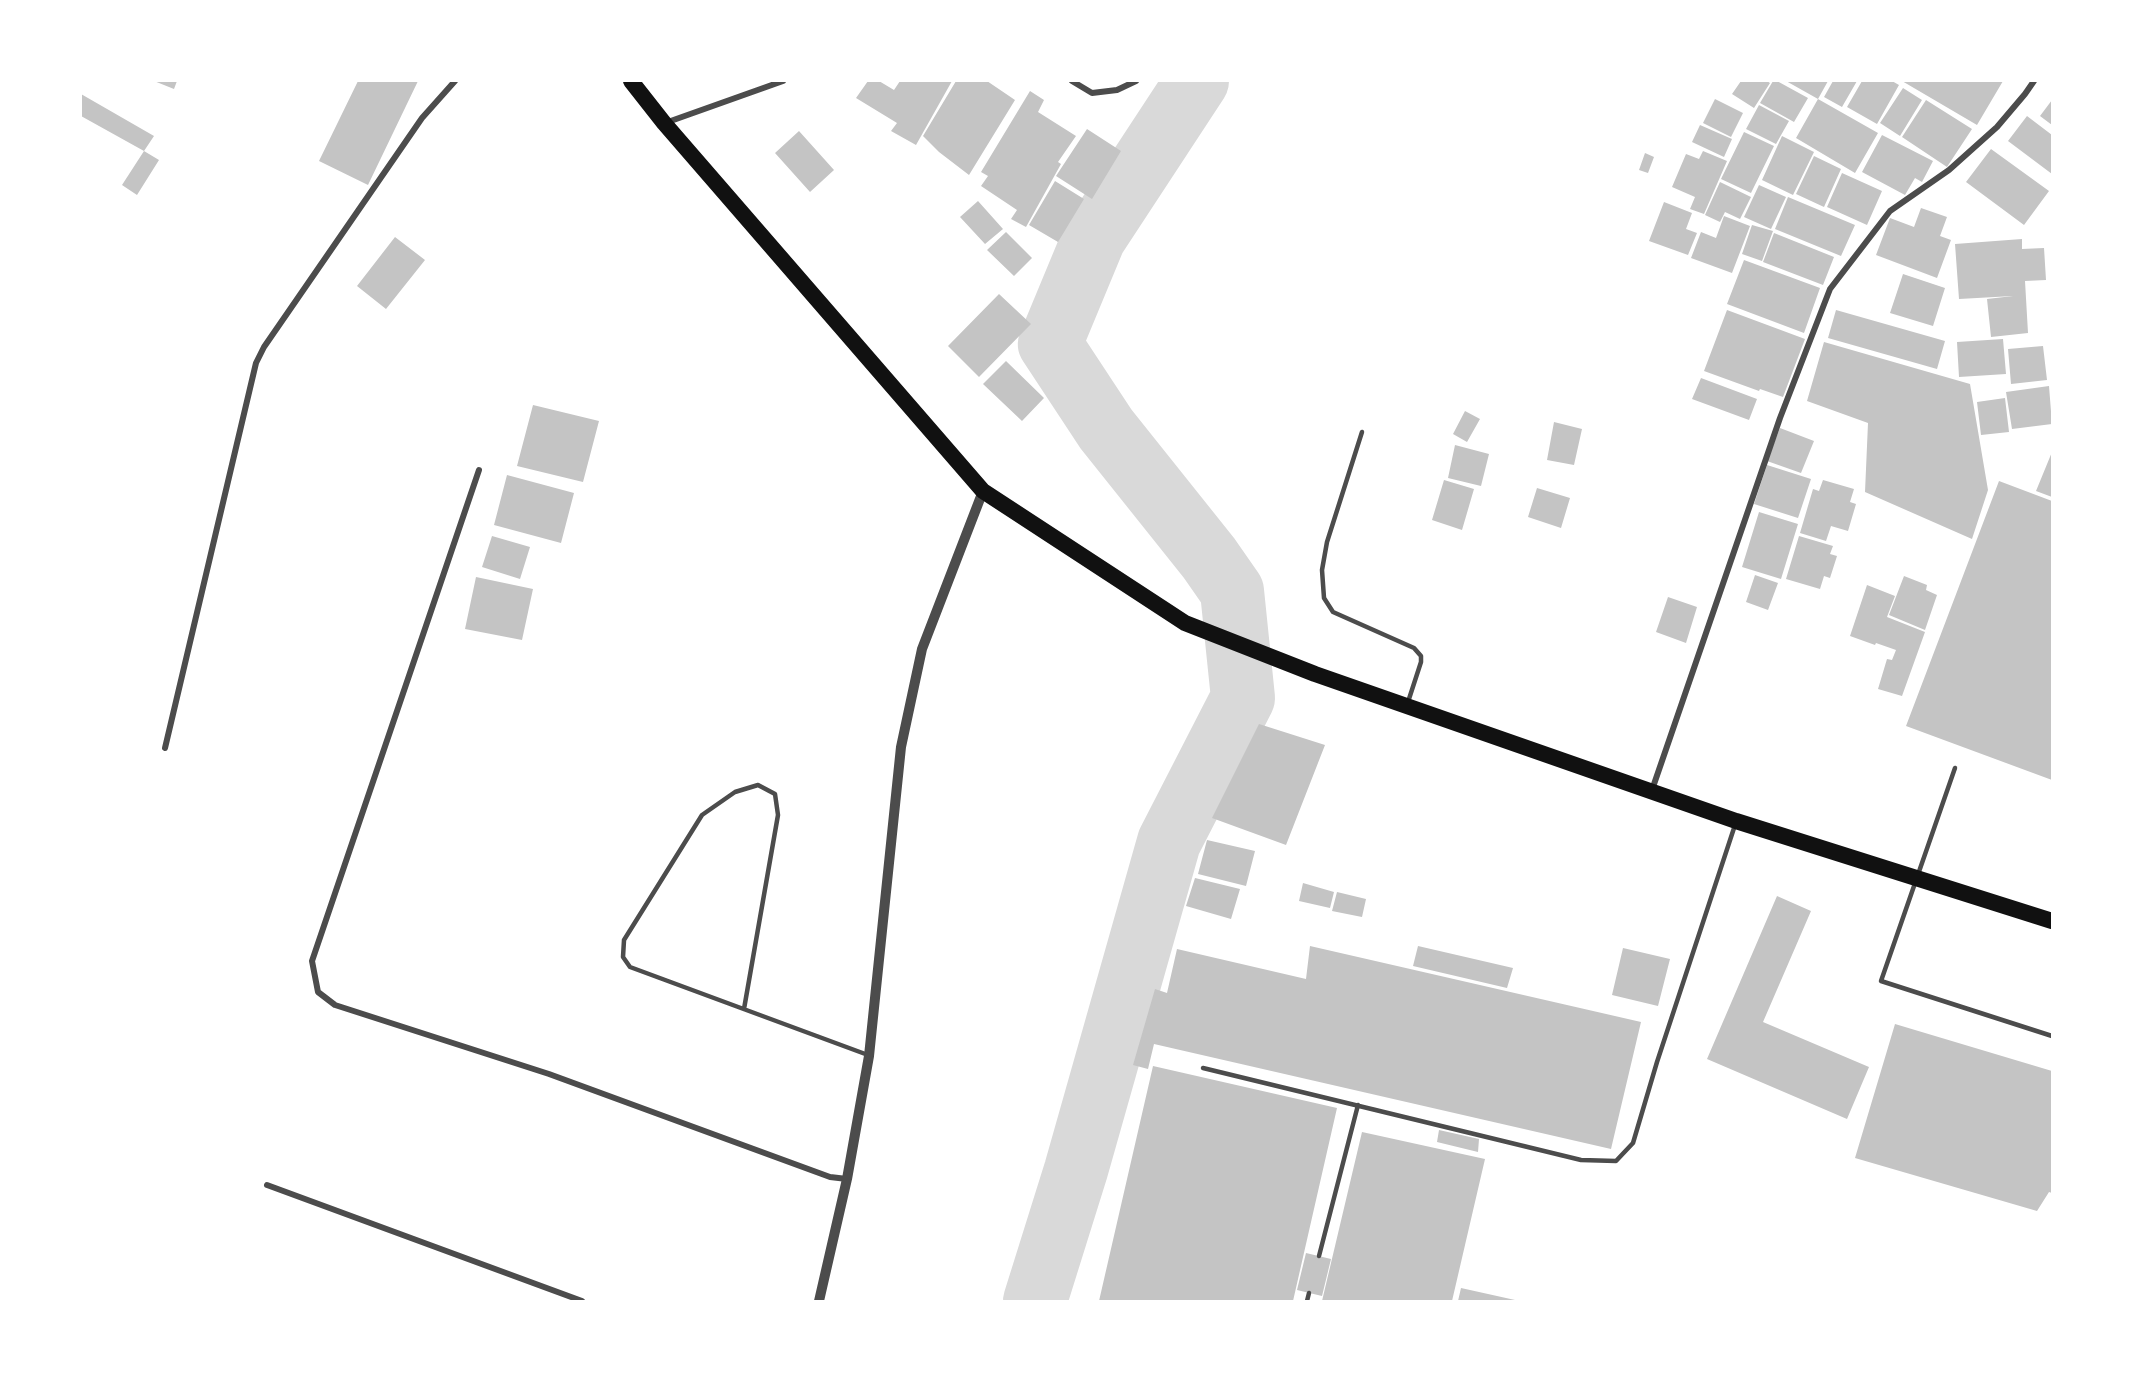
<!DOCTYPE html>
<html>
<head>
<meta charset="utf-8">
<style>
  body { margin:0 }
  #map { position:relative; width:2133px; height:1382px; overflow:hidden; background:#fff; font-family:"Fira Sans Condensed",sans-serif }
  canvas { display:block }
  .frame { position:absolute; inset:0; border:82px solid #fff; pointer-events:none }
</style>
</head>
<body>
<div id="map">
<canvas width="2133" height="1382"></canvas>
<div class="frame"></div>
</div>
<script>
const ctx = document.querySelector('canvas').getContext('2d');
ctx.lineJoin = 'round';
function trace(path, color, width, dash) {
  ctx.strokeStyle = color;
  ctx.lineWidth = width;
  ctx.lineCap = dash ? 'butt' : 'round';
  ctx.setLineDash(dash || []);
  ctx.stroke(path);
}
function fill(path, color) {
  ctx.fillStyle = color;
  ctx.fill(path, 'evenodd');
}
trace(new Path2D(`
  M1035,1301L1076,1170L1169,842L1243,698L1232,591L1209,558L1106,429L1050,344L1094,238L1197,81`), '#d9d9d9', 64);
fill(new Path2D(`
  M154,81H177L174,89Z
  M358,81H418L368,185L319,161Z
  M868,81H879L894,90L900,81H952L916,145L891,131L897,123L856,98Z
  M956,81H987L1015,100L969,175L939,152L923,136Z
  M1741,81H1767L1770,83L1754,108L1732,94Z
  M1773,81H1777L1808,98L1794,122L1760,103Z
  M1786,81H1828L1818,99Z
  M1833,81H1857L1842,107L1824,97Z
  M1862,81H1892L1899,85L1877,124L1847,107Z
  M1902,81H2003L1977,125Z
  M1903,88L1922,100L1900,136L1880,123Z
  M1030,91L1044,100L1038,112L1076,136L1058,162L1061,164L1026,227L1011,219L1017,210L981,186L988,176L981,172Z
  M81,94L154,136L144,151L159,160L137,195L122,185L144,151L81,116Z
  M1715,99L1743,113L1731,137L1703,123Z
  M1818,99L1878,133L1855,173L1796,138Z
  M1926,100L1972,129L1947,167L1902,137Z
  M2052,100V125L2040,116Z
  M1759,105L1789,121L1776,144L1746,129Z
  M2027,116L2052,135V174L2008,141Z
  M1700,125L1732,139L1724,157L1692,142Z
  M1087,129L1121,151L1092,199L1056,176Z
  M799,131L834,170L810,192L775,153Z
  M1744,132L1774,146L1751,193L1721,179Z
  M1882,135L1933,161L1922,182L1915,178L1905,195L1862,172Z
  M1782,136L1814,152L1793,195L1762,180Z
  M1991,149L2049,191L2024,225L1966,182Z
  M1703,151L1727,161L1704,214L1690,209L1695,197L1672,187L1686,154L1699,159Z
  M1645,153L1654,157L1648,173L1639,170Z
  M1814,156L1841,169L1824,207L1796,194Z
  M1842,173L1882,191L1867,225L1827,207Z
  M1055,181L1084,199L1058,242L1029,225Z
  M1720,182L1751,197L1740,219L1725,212L1720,222L1705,215Z
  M1759,185L1786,197L1771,229L1744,217Z
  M1788,197L1855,225L1841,256L1775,229Z
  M978,201L1003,229L985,244L960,217Z
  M1664,202L1692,213L1686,229L1697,233L1688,255L1649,241Z
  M1921,208L1947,217L1940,236L1951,240L1937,278L1876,255L1890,218L1914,227Z
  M1724,216L1750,226L1732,273L1691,258L1701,232L1716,238Z
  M1752,225L1773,231L1762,261L1742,254Z
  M1006,232L1032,258L1014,276L987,250Z
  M1774,233L1834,257L1823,285L1763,262Z
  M395,237L425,260L386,309L357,286Z
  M2022,239V249L2044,248L2046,280L2025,281L2028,333L1991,337L1987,299L2013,296L1959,299L1955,244Z
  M1744,260L1820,288L1804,333L1727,304Z
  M1903,274L1945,288L1933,326L1890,313Z
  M999,294L1031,324L979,377L948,346Z
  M1727,310L1805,339L1783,397L1760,389L1759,391L1704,371Z
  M1836,310L1945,341L1937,369L1828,338Z
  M2003,339L2006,374L1959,377L1957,342Z
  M1824,342L1970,384L1988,490L1972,539L1865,492L1868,423L1807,401Z
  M2043,346L2047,380L2011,384L2008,349Z
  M1006,361L1044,398L1022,421L983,384Z
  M1701,378L1757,399L1749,420L1692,399Z
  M2049,386L2052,424L2012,429L2006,392Z
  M2005,398L2009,432L1981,435L1977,402Z
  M533,405L599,421L583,482L517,466Z
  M1465,411L1480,419L1467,442L1453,434Z
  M1554,422L1582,429L1574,465L1547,460Z
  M1780,428L1814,441L1801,473L1767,461Z
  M1455,445L1489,454L1481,486L1448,478Z
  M2052,452V497L2036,491Z
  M1767,465L1811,479L1798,518L1754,504Z
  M507,475L574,493L561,543L494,525Z
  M1444,480L1474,489L1462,530L1432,520Z
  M1823,480L1854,489L1850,502L1856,504L1848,531L1831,526L1826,541L1800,533L1813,489L1819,491Z
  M1999,481L2052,501V780L1906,726Z
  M1537,488L1570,498L1561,528L1528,517Z
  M1759,512L1798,524L1781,579L1742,567Z
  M492,536L530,547L520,579L482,567Z
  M1799,536L1833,546L1830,554L1837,556L1830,578L1824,576L1820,589L1786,579Z
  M1755,575L1778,583L1768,610L1746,602Z
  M1904,576L1927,585L1926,590L1937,595L1925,630L1889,615Z
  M476,577L533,589L522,640L465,629Z
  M1867,585L1895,596L1887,617L1925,632L1902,696L1878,689L1887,659L1892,660L1896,650L1876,643L1875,645L1850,636Z
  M1668,597L1697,607L1686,643L1656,632Z
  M1259,724L1325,745L1286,845L1212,818Z
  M1207,840L1255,851L1246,886L1198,874Z
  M1195,878L1240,889L1231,919L1186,906Z
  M1303,883L1334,892L1330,908L1299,901Z
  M1337,892L1366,899L1362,917L1332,911Z
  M1777,896L1811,911L1763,1022L1869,1067L1847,1119L1707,1059Z
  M1310,946L1641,1022L1611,1149L1154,1044L1148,1069L1133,1065L1155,989L1167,993L1177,949L1306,979Z
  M1418,946L1513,968L1507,988L1413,966Z
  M1623,948L1670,959L1658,1006L1612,995Z
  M1895,1024L2052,1071V1193L2049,1192L2037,1211L1855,1158Z
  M1153,1066L1337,1108L1293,1301H1099Z
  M1439,1130L1479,1139L1478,1152L1437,1142Z
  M1362,1132L1485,1159L1452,1301H1322Z
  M1306,1253L1331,1259L1322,1296L1297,1290Z
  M1461,1288L1515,1300V1301H1458Z`), '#c4c4c4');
trace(new Path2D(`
  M1362,432L1327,542L1322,570L1324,598L1333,612L1414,648L1421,656V662L1408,702
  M1955,768L1881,981L2052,1036
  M744,1009L778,815L775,794L758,785L735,792L702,815L624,940L623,957L630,967L868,1055
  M1203,1068L1581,1160L1616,1161L1633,1143L1657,1062L1735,825
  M1319,1256L1358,1105
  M1307,1301L1309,1293`), '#4c4c4c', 4.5);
trace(new Path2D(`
  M1072,81L1092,93L1117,90L1136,81
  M665,123L783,81
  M479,470L312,961L318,992L335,1005L549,1074L830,1177L847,1179
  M165,748L256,363L264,347L422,118L455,81
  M1652,790L1780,418L1830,289L1890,211L1949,170L1997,127L2025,94L2034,81
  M267,1185L582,1301`), '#4c4c4c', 6);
trace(new Path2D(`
  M819,1301L847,1179L869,1056L901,747L922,649L983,491`), '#4c4c4c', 10);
trace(new Path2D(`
  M631,81L664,123L983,491L1185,623L1315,674L1736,821L2052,921`), '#111', 16);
</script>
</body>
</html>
